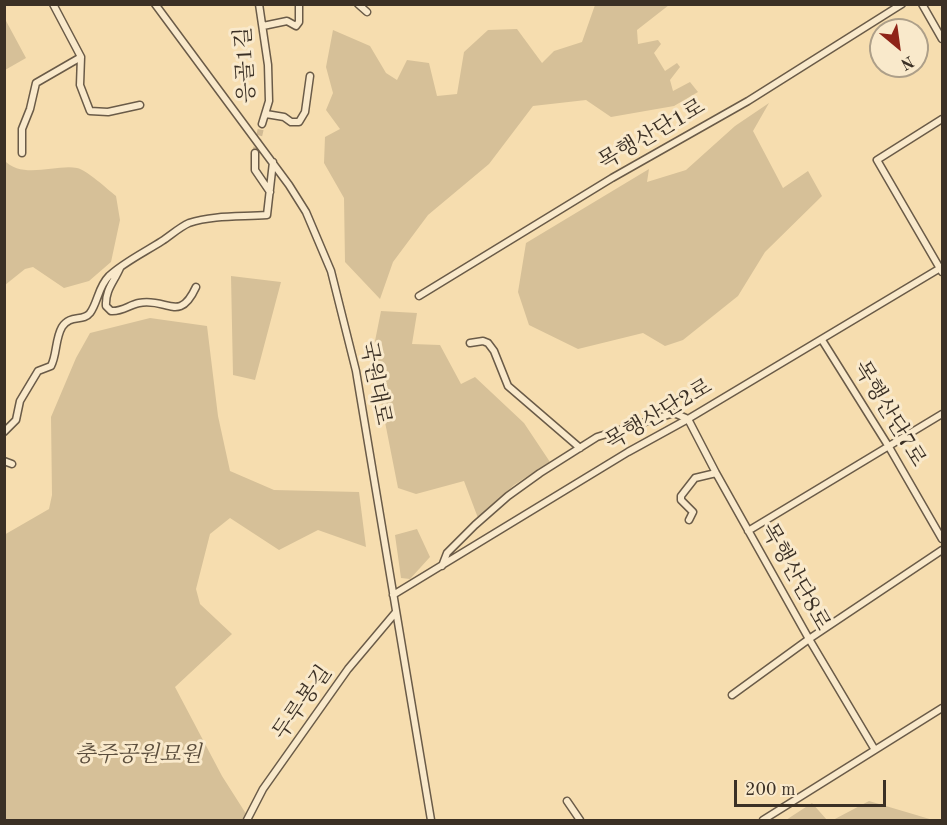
<!DOCTYPE html>
<html>
<head>
<meta charset="utf-8">
<style>
  body { margin:0 }
  #map { position:relative; width:947px; height:825px; overflow:hidden; background:#f6ddaf; font-family:"Old Standard TT",serif }
  canvas { display:block }
  .frame { position:absolute; inset:0; border:6px solid #3b3025; pointer-events:none }
  .north { position:absolute; left:869px; top:18px; width:60px; height:60px; box-sizing:border-box; background:#f9e9cb; border:2px solid #ad9f89; border-radius:50%; rotate:151deg; font-size:16px; font-weight:700; line-height:24px; text-align:center; color:#3b3025 }
  .north::after { content:''; display:block; margin:auto; width:21px; height:27px; background:#8f2418; clip-path:polygon(50% 0,100% 100%,50% 72%,0 100%) }
  .scale { position:absolute; left:734px; top:780px; width:152px; height:27px; box-sizing:border-box; border:3px solid #3b3025; border-top:0; padding-left:8px; font-size:18px; line-height:21px; white-space:nowrap; color:#3b3025; -webkit-text-stroke:4px #f9e9cb; paint-order:stroke }
</style>
</head>
<body>
<div id="map">
<canvas width="947" height="825"></canvas>
<div class="frame"></div>
<div class="north">N</div>
<div class="scale">200 m</div>
</div>
<script>
const ctx = document.querySelector('canvas').getContext('2d');
ctx.lineJoin = 'round';
function fill(path, color) {
  ctx.fillStyle = color;
  ctx.fill(path, 'evenodd');
}
function trace(path, color, width, dash) {
  ctx.strokeStyle = color;
  ctx.lineWidth = width;
  ctx.lineCap = dash ? 'butt' : 'round';
  ctx.setLineDash(dash || []);
  ctx.stroke(path);
}
function drawText(font, color, halo, rows, align = 'center') {
  ctx.font = font + ' "Old Standard TT","Noto Serif KR",serif';
  ctx.lineWidth = 6;
  ctx.setLineDash([]);
  ctx.textBaseline = 'middle';
  ctx.strokeStyle = halo;
  ctx.fillStyle = color;
  for (const [text, x, y, turn = 0] of rows) {
    ctx.save();
    ctx.translate(x, y);
    ctx.rotate((+turn || 0) * Math.PI / 180);
    ctx.textAlign = isNaN(turn) ? turn : align;
    if (halo) ctx.strokeText(text, 0, 0);
    ctx.fillText(text, 0, 0);
    ctx.restore();
  }
}
fill(new Path2D(`
  M595,5H669L637,30L638,44L658,40L661,44L654,53L665,71L677,63L680,67L670,80L673,91L690,82L698,92L674,106L611,117L586,100L533,106L489,164L428,215L393,262L380,299L345,262L344,198L324,163L325,137L340,129L326,110L333,93L326,67L333,30L370,46L386,73L397,80L407,60L429,63L437,96L457,94L464,52L488,30L517,29L542,63L554,51L582,42Z
  M5,19L26,58L5,70H4Z
  M769,103L753,131L783,188L808,171L822,196L765,252L738,296L683,340L665,346L643,333L578,349L529,325L518,292L526,243L649,169L647,182L686,170L735,126Z
  M4,160C22,180 56,164 77,168C87,170 107,189 116,196L120,220L111,262L89,281L64,288L33,267L25,269L5,285Z
  M231,276L281,282L255,380L233,375Z
  M381,311L417,313L412,344L440,345L461,384L475,377L524,423L550,462L514,485L478,518L464,481L416,494L398,488L372,356Z
  M150,318L207,326L218,416L230,471L274,490L359,492L366,547L318,530L279,550L230,518L210,534L196,589L200,604L232,634L175,687L222,776L250,820H5L4,535L49,509L52,495L51,417L76,358L90,333Z
  M417,529L430,557L410,579L401,578L395,535Z
  M869,801L933,820H833Z
  M812,803L827,820H786Z`), '#d6c098');
trace(new Path2D(`
  M255,153L262,124`), '#d1ba93', 6, [6, 3]);
const minor = new Path2D(`
  M53,4L81,57L80,85L90,111L108,112L140,105
  M155,4L289,185L306,212L331,271L356,371L431,820
  M259,4L268,65L269,101L262,124
  M358,4L367,12
  M922,4L942,39
  M263,26L287,21L296,26L299,22V4
  M266,114L284,117L291,122H299L305,112L310,76
  M942,119L877,160L942,272
  M22,153V129L30,109L36,83L81,57
  M255,153V170L270,192
  M120,268C114,282 105,290 106,306L111,311C122,312 129,305 139,303C167,297 179,324 196,287
  M419,296L612,178L748,101L902,4
  M822,340L889,447L942,539
  M470,343L483,341L488,343L494,351L508,386L580,448
  M4,432L16,420L20,401L38,371L51,366C57,355 55,339 62,327C70,314 83,322 90,313C98,302 98,287 109,276C124,262 145,252 162,241C171,235 180,227 189,223C213,215 242,217 267,215L273,162
  M4,461L12,464
  M689,520L693,512L681,500V496L695,478L716,473
  M748,531L942,414
  M442,566L447,553L475,525L508,496L540,473L597,437L674,413L688,419L716,473L809,639L875,750
  M393,595L628,452L688,419L942,267
  M732,695L809,639L942,550
  M567,801L580,820
  M247,820L263,789L348,669L396,612
  M763,820L942,708`);
trace(minor, '#6a5b48', 9);
trace(minor, '#f9e9cb', 6);
drawText('22px', '#3b3025', '#f9e9cb', [
  ["응골1길",246,65,-93],
  ["목행산단1로",652,135,-30],
  ["국원대로",375,383,79],
  ["목행산단7로",889,414,59],
  ["목행산단2로",659,415,-30],
  ["목행산단8로",795,577,61],
  ["두루봉길",303,703,-55]
]);
drawText('italic 22px', '#5a4d3c', '#f9e9cb', [
  ["충주공원묘원",138,755]
]);
</script>
</body>
</html>
